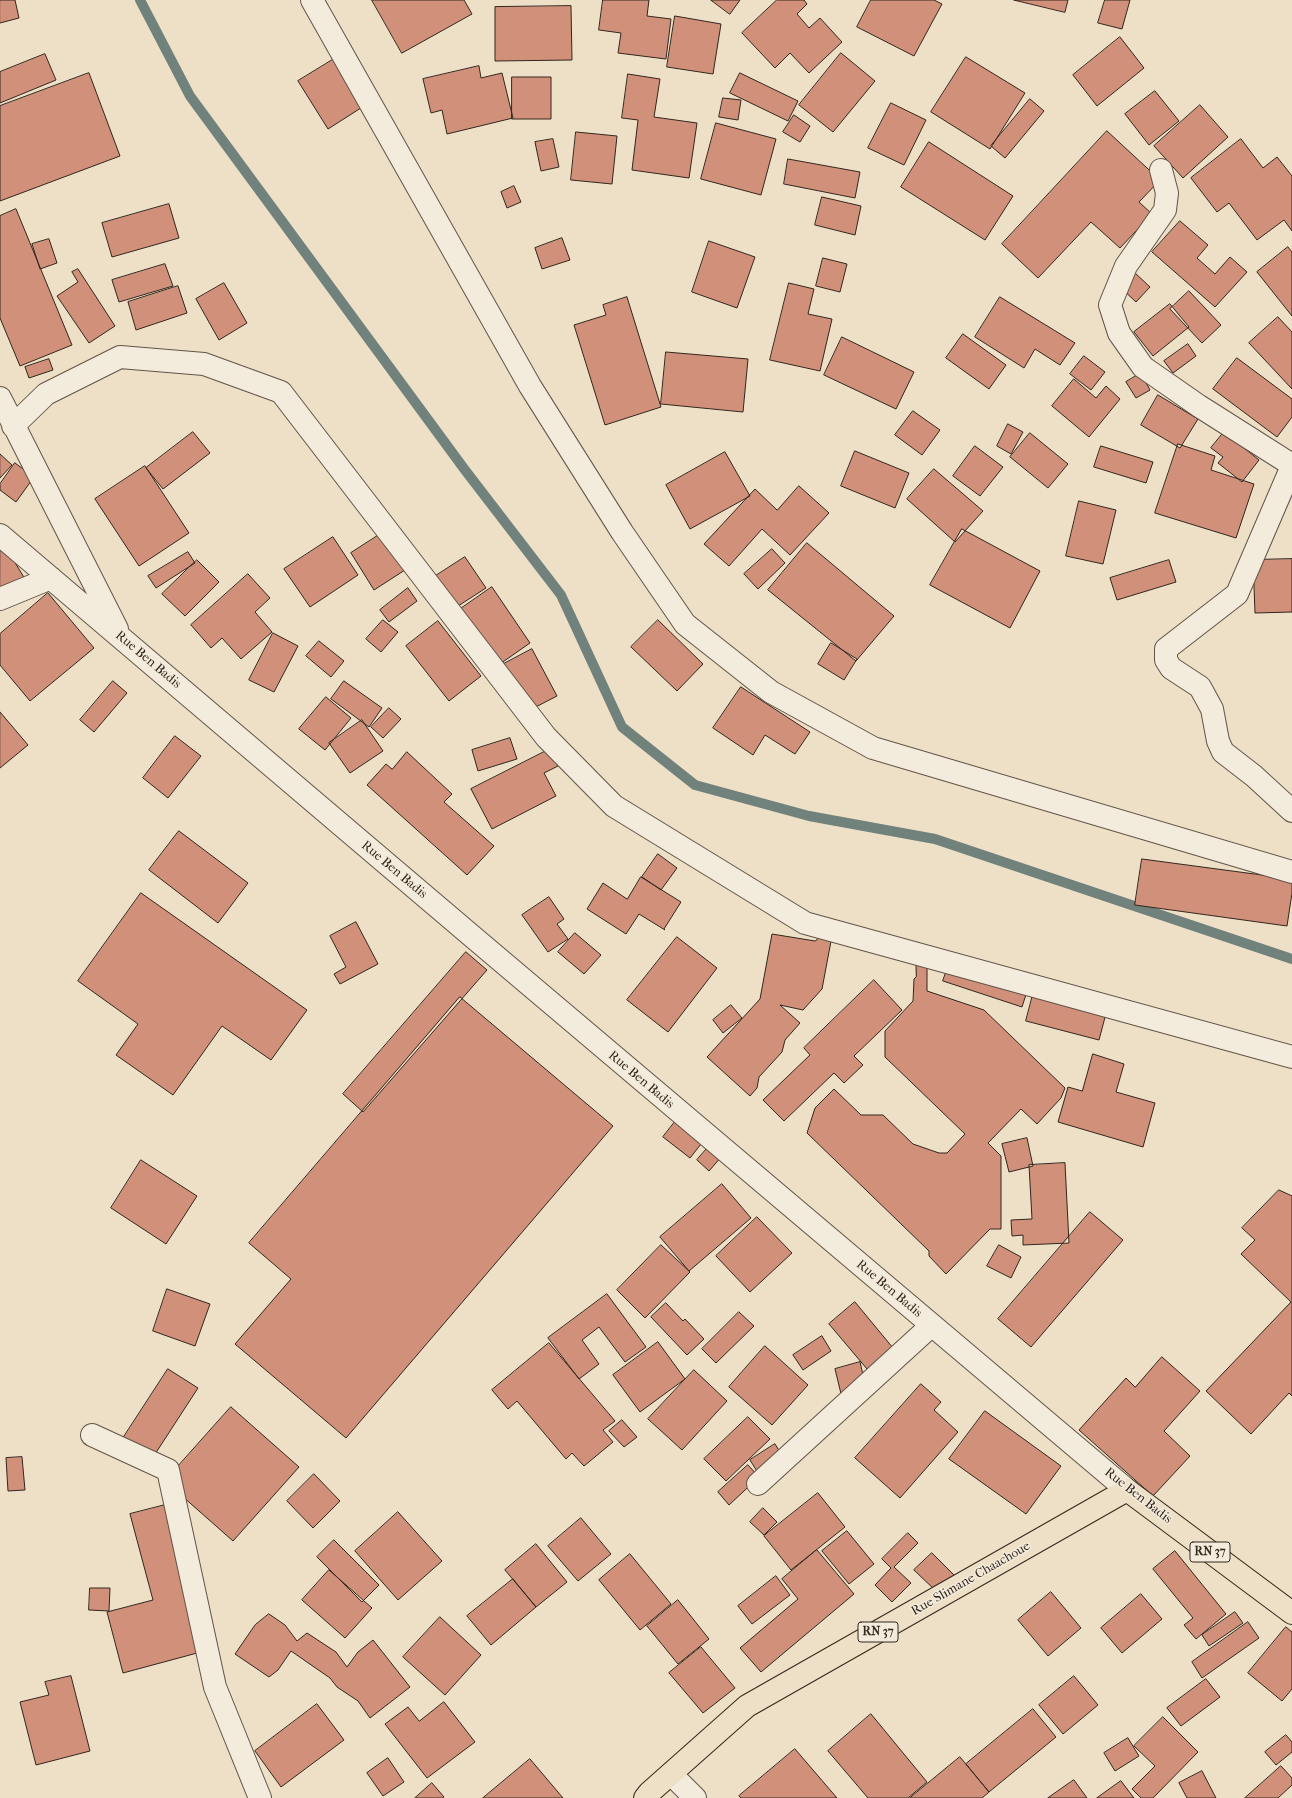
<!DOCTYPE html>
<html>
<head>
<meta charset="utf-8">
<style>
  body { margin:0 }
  canvas { display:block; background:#ede0c7 }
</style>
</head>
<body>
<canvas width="1292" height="1798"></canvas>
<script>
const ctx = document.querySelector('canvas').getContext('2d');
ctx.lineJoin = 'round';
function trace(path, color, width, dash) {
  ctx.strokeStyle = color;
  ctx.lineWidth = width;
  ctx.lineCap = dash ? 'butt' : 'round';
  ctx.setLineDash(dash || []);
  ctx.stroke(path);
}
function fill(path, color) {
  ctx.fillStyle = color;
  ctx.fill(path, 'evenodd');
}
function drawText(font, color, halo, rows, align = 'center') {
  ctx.font = font + ' "IM FELL French Canon",serif';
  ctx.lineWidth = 3;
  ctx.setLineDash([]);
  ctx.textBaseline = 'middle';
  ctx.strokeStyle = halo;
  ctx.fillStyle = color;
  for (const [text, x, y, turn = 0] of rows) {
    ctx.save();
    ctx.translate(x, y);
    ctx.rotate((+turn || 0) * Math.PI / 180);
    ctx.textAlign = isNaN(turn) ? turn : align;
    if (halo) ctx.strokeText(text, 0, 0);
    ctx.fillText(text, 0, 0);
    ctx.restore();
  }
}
trace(new Path2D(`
  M140,0L190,96L465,470L561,595L622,727L695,785L809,816L935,839L1292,959`), '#71817b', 10);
const building = new Path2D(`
  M0,0H15L19,18L0,23Z
  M372,0H464L472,14L402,53Z
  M603,0H649L647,16L671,19L666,59L618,53L621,33L599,30Z
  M711,0H740L730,14Z
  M777,0H804L807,4L797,14L809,28L820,18L842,42L809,73L790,53L775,68L742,33Z
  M871,0H934L942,4L914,56L857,27Z
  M1014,0H1068L1065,12Z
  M1105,0H1130L1122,29L1098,23Z
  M571,6L572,60L495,61V7Z
  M675,16L721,24L713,74L667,67Z
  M1120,37L1144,68L1097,106L1073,75Z
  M841,53L875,81L833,132L799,105Z
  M45,54L56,80L0,103V72Z
  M966,57L1025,93L990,149L931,112Z
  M334,59L364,106L328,129L298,81Z
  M479,66L481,78L502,73L513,118L447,134L442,110L431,113L423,79Z
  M89,73L120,156L0,201V106Z
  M740,73L798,101L788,121L730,93Z
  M628,74L660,79L654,117L697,123L689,178L632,170L638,120L622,118Z
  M512,77H551V119H512Z
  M1155,91L1179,121L1149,145L1125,114Z
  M723,98L741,100L738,120L719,117Z
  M1030,99L1044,111L1005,158L991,146Z
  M891,103L926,120L904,165L868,148Z
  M1200,105L1228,137L1183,178L1154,146Z
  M794,115L810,126L800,142L783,132Z
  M716,123L776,139L761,195L701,179Z
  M1107,131L1160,180L1139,202L1152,214L1120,248L1091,222L1038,278L1002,244Z
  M576,132L617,136L612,184L571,180Z
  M553,139L559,167L541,171L535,142Z
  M1241,139L1263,168L1277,157L1292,176V231L1284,220L1257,240L1229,203L1217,212L1191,178Z
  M929,142L1013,196L985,240L901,187Z
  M788,159L860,172L855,198L784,184Z
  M514,186L521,202L507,208L501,192Z
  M822,197L861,206L855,235L815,225Z
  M169,204L179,238L112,257L102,223Z
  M16,209L72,345L20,366L0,318V216Z
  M1180,221L1208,245L1197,258L1215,274L1230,257L1247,272L1215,307L1152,252Z
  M562,238L570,260L542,269L535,248Z
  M49,239L57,263L40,269L32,244Z
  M709,241L755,257L737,308L692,292Z
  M1288,247L1292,252V316L1257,272Z
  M823,258L847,264L840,292L816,286Z
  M165,264L173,286L119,302L112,280Z
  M78,269L115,326L89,343L57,296L78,282L72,272Z
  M1134,272L1150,287L1136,302L1120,287Z
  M224,283L247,323L219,340L196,299Z
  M789,283L814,289L808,314L832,319L820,371L770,360Z
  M178,286L187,313L136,330L128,302Z
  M1189,291L1221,325L1202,343L1170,309Z
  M627,297L661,407L605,425L574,325L606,315L603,305Z
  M1000,297L1075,343L1060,365L1035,349L1024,368L975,337Z
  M1170,304L1189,327L1153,356L1134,332Z
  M1278,317L1292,332V389L1249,343Z
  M963,334L1006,365L989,389L946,358Z
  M842,337L914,372L896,409L824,375Z
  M1188,344L1196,356L1173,373L1164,361Z
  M666,352L748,359L743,412L661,404Z
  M1084,356L1105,372L1091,390L1070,374Z
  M1237,358L1292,399V417L1277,437L1213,389Z
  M49,359L53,370L29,378L25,367Z
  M1141,373L1150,390L1136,398L1126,382Z
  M1074,379L1096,398L1106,386L1120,399L1089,437L1052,406Z
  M1158,395L1198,419L1180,448L1141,425Z
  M913,411L940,430L922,455L895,435Z
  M1008,424L1023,432L1011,454L997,446Z
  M193,432L210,453L163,489L146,468Z
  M1224,432L1259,460L1242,482L1218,463L1223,457L1211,448Z
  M1030,433L1068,464L1048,488L1010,457Z
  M1178,444L1215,456L1211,470L1254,484L1236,538L1155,513Z
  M975,446L1003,467L980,496L953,476Z
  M1101,446L1153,462L1146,483L1094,467Z
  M855,451L909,473L895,508L841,486Z
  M725,452L750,496L690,529L666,485Z
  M0,454L12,465L0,478Z
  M15,463L34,477L16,502L0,490V484Z
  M145,466L189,533L139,566L95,499Z
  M934,469L983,511L955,542L907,499Z
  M799,486L829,513L790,555L762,529L729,566L704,544L755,489L777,510Z
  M1079,501L1116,510L1103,564L1066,556Z
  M962,529L1040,571L1010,628L930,585Z
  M382,533L405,570L374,590L351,553Z
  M333,537L358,575L310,607L284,569Z
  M0,538L25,579L0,594Z
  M807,543L894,616L856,661L768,590Z
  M772,549L785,563L758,589L744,574Z
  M188,552L195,563L156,588L148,576Z
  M465,557L486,588L455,608L434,577Z
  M1292,559V612L1255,613L1253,560Z
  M197,560L219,582L185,616L162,594Z
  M1169,560L1176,582L1117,600L1110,578Z
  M248,574L270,598L255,612L272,632L241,659L222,638L211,648L191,625Z
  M492,587L530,643L497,666L459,610Z
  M408,588L417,601L389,622L380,610Z
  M48,593L94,648L30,701L0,665V634Z
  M383,620L398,632L381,652L366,639Z
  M658,620L703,664L677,691L631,647Z
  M438,621L481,676L449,701L406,646Z
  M273,633L298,646L274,692L249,680Z
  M319,641L344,661L331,677L306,656Z
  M831,643L857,659L844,680L818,664Z
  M532,649L557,696L522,714L498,667Z
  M113,681L127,693L94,732L80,720Z
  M344,681L382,708L369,727L331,699Z
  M741,687L810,732L795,754L765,735L753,755L713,728Z
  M326,697L351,718L325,750L299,729Z
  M389,708L401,719L383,738L371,727Z
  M0,712L28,745L0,768Z
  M362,720L383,751L350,773L329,743Z
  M175,736L201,756L168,798L143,778Z
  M510,738L517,759L478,771L472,750Z
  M550,749L558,766L544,773L556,796L492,829L471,789Z
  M407,752L452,794L444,802L494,846L467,875L367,785L386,764L392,769Z
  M179,831L248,883L218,923L149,870Z
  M658,854L677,868L661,890L642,877Z
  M1142,859L1292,879V893L1287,926L1135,905Z
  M641,877L681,902L664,929L665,930L639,914L626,934L587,909L603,883L627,899Z
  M141,893L307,1010L271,1060L222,1026L173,1095L116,1055L138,1024L78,981Z
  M549,897L564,919L557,924L568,939L548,952L522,915Z
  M835,920L822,989L803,1010L780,1005L800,1023L785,1040L782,1052L759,1077L757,1088L750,1096L707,1057L760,999L772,934L815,941Z
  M356,922L378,964L340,984L334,974L346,967L330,936Z
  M575,933L601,955L584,974L558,952Z
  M677,937L717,968L668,1032L627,1000Z
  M916,946L927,950V991L984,1010L1065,1088L1061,1098L1037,1124L1021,1109L988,1143L1001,1156V1229H990L946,1274L929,1256V1251L807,1133L815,1108L834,1089L861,1115H883L913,1144L939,1153H947L965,1134L885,1057V1031L913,1001L914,979L916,977Z
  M466,952L487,970L363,1112L343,1094Z
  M952,956L1030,982L1022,1007L943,981Z
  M874,980L902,1010L854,1056L863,1065L844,1083L834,1073L784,1121L763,1100L810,1055L804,1048Z
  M1036,983L1109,1002L1099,1040L1026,1021Z
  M460,997L613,1126L346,1438L235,1344L291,1279L249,1243Z
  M731,1005L742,1018L723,1033L713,1020Z
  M1093,1054L1124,1064L1116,1092L1155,1103L1143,1147L1058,1122L1068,1087L1082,1091Z
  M678,1118L705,1139L690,1158L663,1137Z
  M1027,1138L1033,1166L1009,1172L1002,1144Z
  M710,1145L722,1156L709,1171L697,1160Z
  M141,1160L197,1196L166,1244L111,1208Z
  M1065,1163L1069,1243L1023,1245V1235L1012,1236L1011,1220L1032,1219L1029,1165Z
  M722,1184L751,1218L689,1271L660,1237Z
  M1279,1190L1292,1196V1396L1289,1393L1251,1434L1206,1391L1291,1302L1241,1254L1255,1240L1242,1228Z
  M1090,1212L1123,1240L1031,1347L998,1319Z
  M757,1217L792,1253L750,1292L716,1256Z
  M661,1245L690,1272L645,1318L617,1290Z
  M999,1245L1021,1257L1011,1278L987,1266Z
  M167,1289L210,1304L195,1346L153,1331Z
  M607,1294L646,1347L625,1362L599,1327L582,1340L599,1364L579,1379L548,1338Z
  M855,1302L893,1348L867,1369L829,1324Z
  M666,1303L683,1321L685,1319L704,1339L687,1355L651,1317Z
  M739,1312L754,1326L716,1363L702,1349Z
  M822,1336L831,1351L803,1370L793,1355Z
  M658,1342L685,1379L640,1412L613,1375Z
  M549,1343L615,1421L603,1430L613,1442L584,1466L572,1453L566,1459L517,1401L508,1409L492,1390Z
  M765,1346L808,1385L772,1425L729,1387Z
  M1162,1357L1200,1391L1164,1431L1190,1456L1153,1496L1079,1430L1126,1378L1135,1387Z
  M860,1362L868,1396L843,1402L835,1369Z
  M168,1369L198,1388L146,1468L116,1449Z
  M694,1370L727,1401L682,1450L648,1419Z
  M921,1384L941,1402L934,1410L958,1432L900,1498L855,1458Z
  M231,1407L299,1467L233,1541L165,1481Z
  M985,1411L1061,1466L1026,1514L949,1459Z
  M748,1417L770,1439L726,1481L704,1459Z
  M622,1420L637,1437L624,1447L609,1431Z
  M775,1444L785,1460L760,1476L750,1460Z
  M22,1457L25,1490L8,1491L6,1458Z
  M748,1465L759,1477L729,1505L718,1492Z
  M314,1474L340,1501L313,1528L287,1501Z
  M818,1493L845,1527L791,1570L764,1536Z
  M173,1503L212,1649L123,1673L107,1612L153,1600L130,1514Z
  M763,1508L777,1522L764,1535L750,1522Z
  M398,1512L442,1561L398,1600L355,1551Z
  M581,1518L611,1554L578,1581L548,1546Z
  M847,1531L874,1564L849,1584L822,1551Z
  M908,1533L918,1543L894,1567L911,1583L892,1602L875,1585L891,1568L882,1559Z
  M334,1540L379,1585L362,1602L317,1557Z
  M536,1544L567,1582L536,1607L505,1570Z
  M817,1550L854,1594L761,1672L740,1648L798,1599L782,1579Z
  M1175,1551L1226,1614L1196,1639L1184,1625L1193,1618L1153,1569Z
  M932,1553L954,1575L937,1592L914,1570Z
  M630,1554L671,1604L640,1630L599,1580Z
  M329,1570L372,1608L345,1638L302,1600Z
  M776,1576L790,1595L752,1624L738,1606Z
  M513,1579L536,1607L491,1645L467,1616Z
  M90,1588H110L109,1611L89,1610Z
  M1051,1592L1081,1628L1048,1656L1018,1620Z
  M1141,1594L1162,1619L1122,1653L1101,1628Z
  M678,1600L709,1639L678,1664L647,1626Z
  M1235,1612L1243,1623L1209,1646L1202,1635Z
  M269,1614L285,1625L297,1641L307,1633L336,1652L347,1667L358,1652L373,1640L410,1687L370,1718L358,1701L337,1687L330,1678L291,1651L278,1670L269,1677L235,1654L255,1625Z
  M440,1617L481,1655L445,1695L403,1657Z
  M1248,1622L1259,1638L1202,1678L1192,1662Z
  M1286,1627L1292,1632V1689L1282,1701L1248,1673Z
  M701,1647L735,1688L703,1713L669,1673Z
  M71,1676L90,1751L36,1765L20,1702L49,1695L45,1682Z
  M1074,1676L1098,1705L1063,1734L1039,1705Z
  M1206,1679L1220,1697L1181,1726L1167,1708Z
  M444,1702L475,1742L427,1778L385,1724L408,1707L419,1721Z
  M317,1704L344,1740L281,1787L255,1751Z
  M1033,1709L1056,1737L989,1792L966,1764Z
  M871,1714L927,1782L908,1798H868L828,1751Z
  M1163,1717L1198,1752L1153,1798H1141L1132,1789L1155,1766L1134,1746Z
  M1286,1735L1292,1742V1752L1276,1765L1265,1752Z
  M1128,1738L1139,1756L1115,1771L1104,1753Z
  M795,1749L837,1798H741L739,1796Z
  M960,1757L989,1792L982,1798H910Z
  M388,1758L404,1782L383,1796L367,1773Z
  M530,1759L563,1798H483Z
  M1281,1766L1292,1778V1785L1278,1798H1245Z
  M1202,1771L1216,1798H1187L1179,1783Z
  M1074,1780L1087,1798H1048Z
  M1121,1781L1134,1798H1097Z
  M432,1783L444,1797L442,1798H415Z`);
fill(building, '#d0907a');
trace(building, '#33261d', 1);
const minor = new Path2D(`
  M312,0L530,386L622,532L685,624L771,692L873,748L1292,872
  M1161,170L1167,193L1165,210L1126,266L1110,305L1119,333L1143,367L1199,406L1292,465
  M0,398L117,629
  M13,426L46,394L120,357L204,364L281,392L546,737L614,806L805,923L1292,1057
  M1292,466L1237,594L1166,649V660L1171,668L1200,687L1212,709L1218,741L1223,752L1254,776L1292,811
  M0,535L473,937L1127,1490
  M0,599L51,578
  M92,1435L168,1470L215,1687L260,1798
  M758,1484L932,1325
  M671,1774L695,1798`);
const major = new Path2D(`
  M645,1798L649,1793L747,1706L1127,1490L1292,1613`);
trace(minor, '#625448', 24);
trace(major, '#33261d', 24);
trace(minor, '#f3ebdb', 22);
trace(major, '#ede0c7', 22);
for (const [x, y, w] of [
  [1210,1552,40],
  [878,1632,40]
]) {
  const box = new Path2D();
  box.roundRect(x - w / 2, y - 10, w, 20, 3);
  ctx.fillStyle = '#f3ebdb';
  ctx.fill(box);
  trace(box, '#33261d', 1);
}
drawText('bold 12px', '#33261d', null, [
  ["RN 37",1210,1552],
  ["RN 37",878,1632]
]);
drawText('13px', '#33261d', '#f3ebdb', [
  ["Rue Ben Badis",148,660,40],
  ["Rue Ben Badis",394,870,40],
  ["Rue Ben Badis",641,1080,40],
  ["Rue Ben Badis",889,1289,40],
  ["Rue Ben Badis",1138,1496,38],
  ["Rue Slimane Chaachoue",971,1579,-30]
]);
</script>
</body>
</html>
